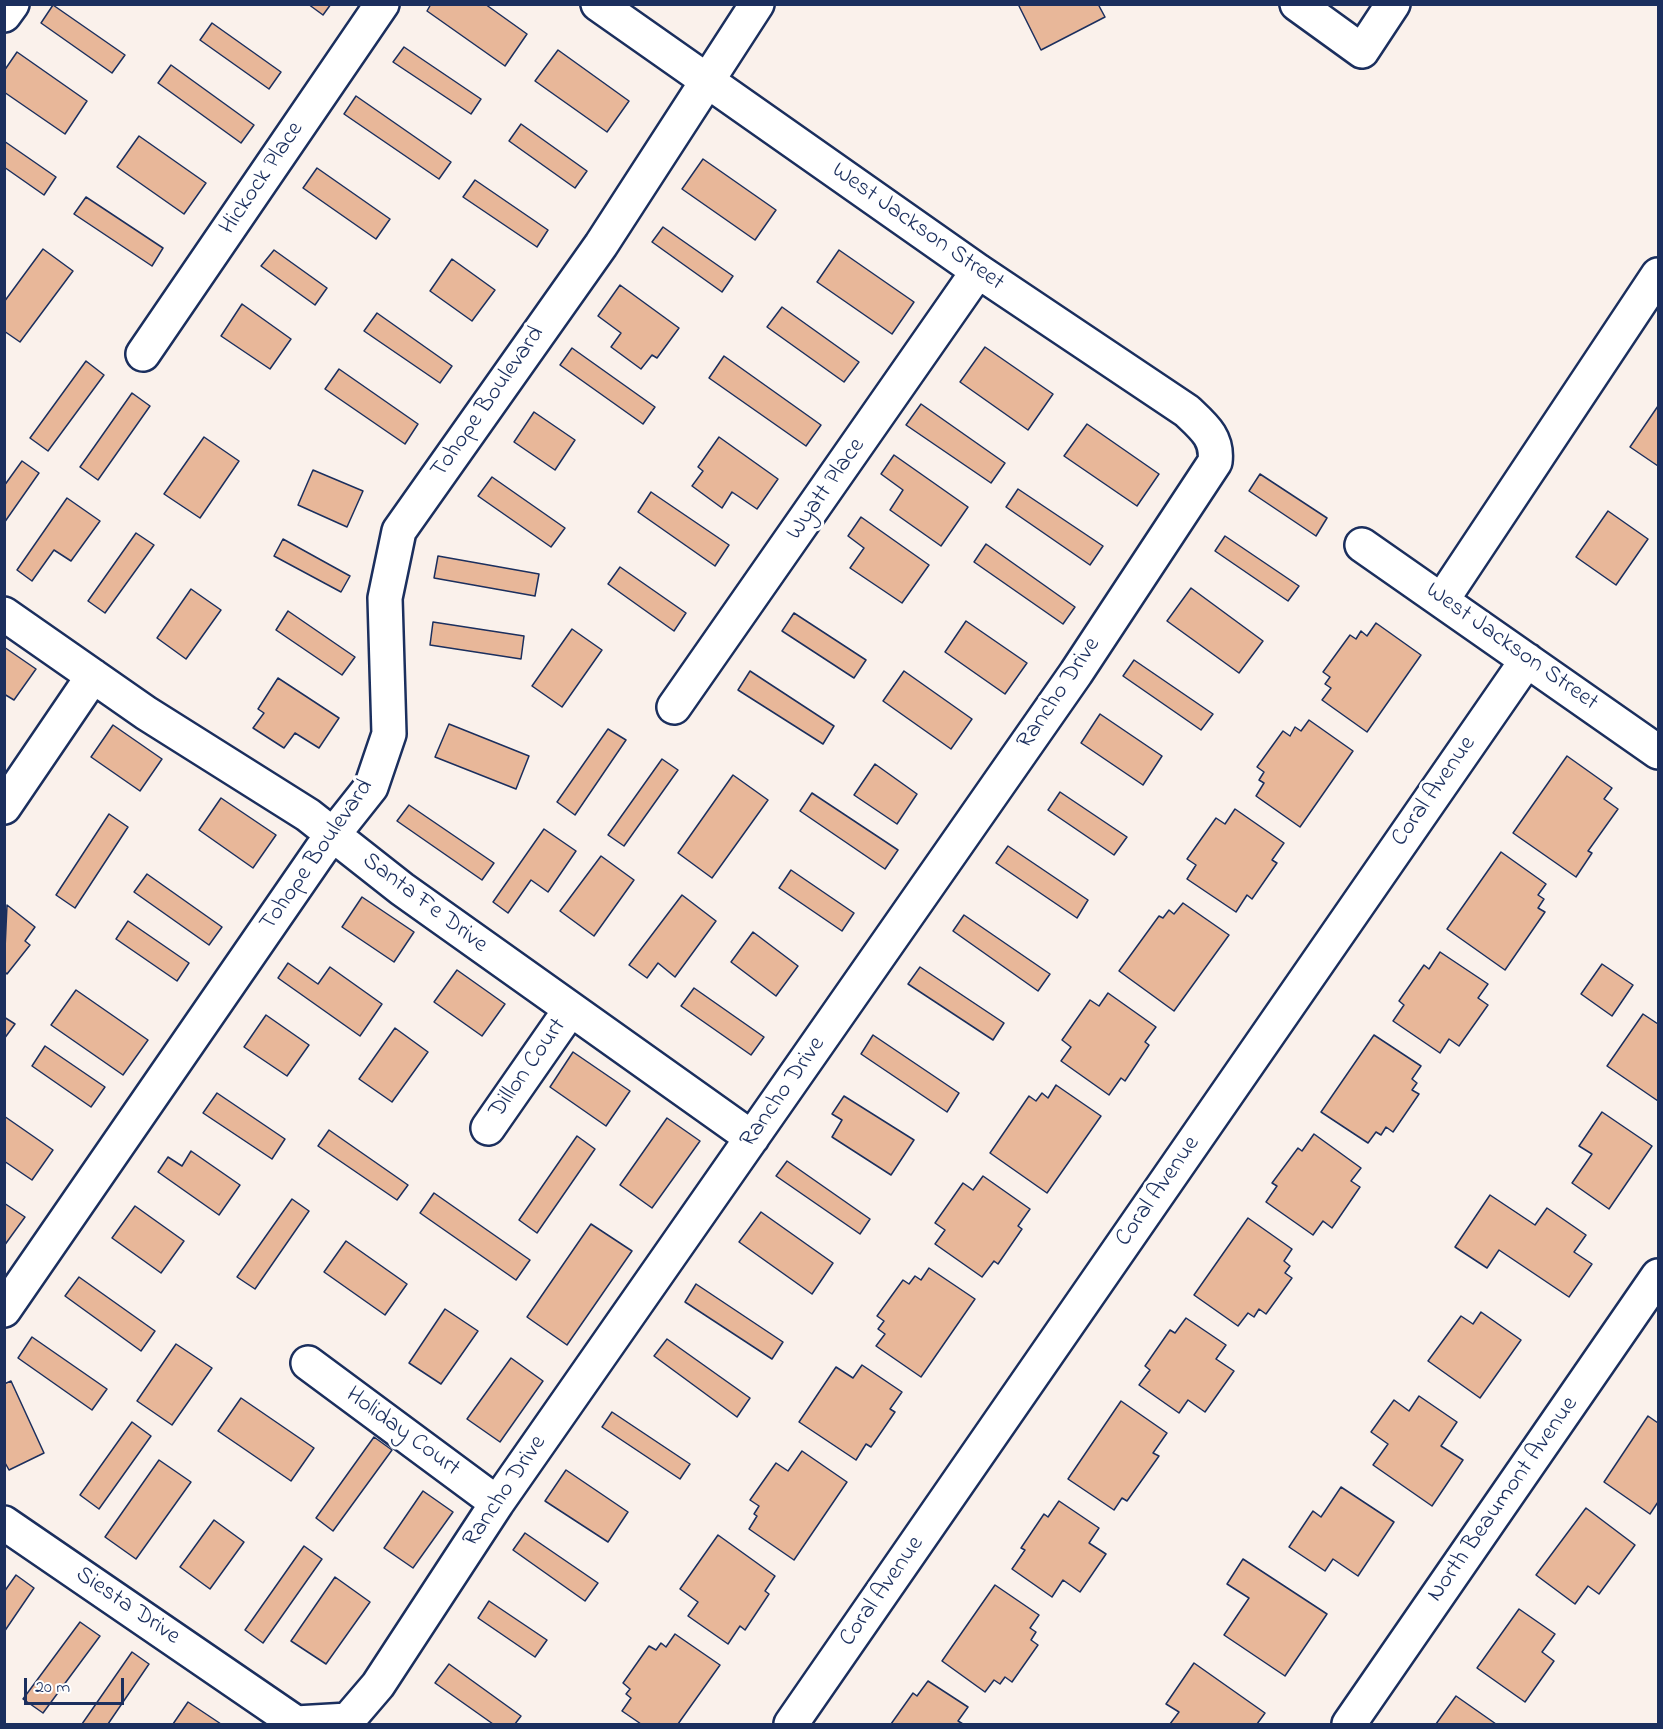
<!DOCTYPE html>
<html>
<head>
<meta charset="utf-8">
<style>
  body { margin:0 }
  #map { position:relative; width:1663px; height:1729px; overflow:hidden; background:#faf1eb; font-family:"Indie Flower",sans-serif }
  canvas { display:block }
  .frame { position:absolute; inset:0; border:6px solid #1b2f5e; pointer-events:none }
  .scale { position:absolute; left:24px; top:1678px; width:100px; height:27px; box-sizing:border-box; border:3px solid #1b2f5e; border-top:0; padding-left:8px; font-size:18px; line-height:21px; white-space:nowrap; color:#1b2f5e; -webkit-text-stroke:4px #fff; paint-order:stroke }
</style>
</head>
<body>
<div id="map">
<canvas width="1663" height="1729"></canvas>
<div class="frame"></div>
<div class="scale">20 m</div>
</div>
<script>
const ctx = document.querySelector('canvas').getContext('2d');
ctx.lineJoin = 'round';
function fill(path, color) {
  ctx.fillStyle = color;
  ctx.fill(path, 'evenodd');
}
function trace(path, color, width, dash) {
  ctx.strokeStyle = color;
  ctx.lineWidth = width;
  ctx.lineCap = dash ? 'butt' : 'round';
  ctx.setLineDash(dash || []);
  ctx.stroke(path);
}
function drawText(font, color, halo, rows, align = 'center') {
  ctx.font = font + ' "Indie Flower",sans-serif';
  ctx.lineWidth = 6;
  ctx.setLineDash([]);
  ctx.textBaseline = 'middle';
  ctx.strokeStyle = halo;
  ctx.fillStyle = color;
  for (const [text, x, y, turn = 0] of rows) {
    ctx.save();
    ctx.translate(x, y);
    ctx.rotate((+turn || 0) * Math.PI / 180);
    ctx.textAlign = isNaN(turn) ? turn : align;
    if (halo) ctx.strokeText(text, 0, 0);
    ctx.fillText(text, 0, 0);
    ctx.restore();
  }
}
const building = new Path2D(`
  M308,4H331L323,15Z
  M431,4H485L527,34L505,66L427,11Z
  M1018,4H1098L1105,17L1041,50Z
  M53,5L125,55L112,73L41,23Z
  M212,23L281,72L269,89L200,40Z
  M404,47L481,99L471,114L393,62Z
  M558,50L629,101L607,132L535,81Z
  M17,52L87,101L65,134L4,92V71Z
  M171,65L254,125L241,143L158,83Z
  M356,96L451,162L439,179L344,114Z
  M521,124L587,171L575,188L509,141Z
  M139,136L206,183L184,214L117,167Z
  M4,141L56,177L44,195L4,167Z
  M703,159L776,210L755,240L682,189Z
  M317,168L390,219L376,239L303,188Z
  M475,180L548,230L537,247L463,197Z
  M86,197L163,248L152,266L74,214Z
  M663,227L733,276L722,292L652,242Z
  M43,249L73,271L20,342L4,331V302Z
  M274,250L327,288L315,305L261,266Z
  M839,250L914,302L892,334L817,282Z
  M452,259L495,290L472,321L430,291Z
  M620,285L679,328L657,358L652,355L641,369L611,347L621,333L598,316Z
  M242,304L291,339L270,369L221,336Z
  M782,307L859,362L844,382L767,327Z
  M377,313L452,366L440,383L364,331Z
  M985,347L1053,394L1028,430L960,382Z
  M572,348L655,407L643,424L560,365Z
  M724,356L821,425L806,446L709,378Z
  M86,361L104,375L48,451L30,438Z
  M339,369L418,424L405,444L325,389Z
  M132,393L150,406L98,480L80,467Z
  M921,404L1005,463L991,483L906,425Z
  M1658,406V466L1630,447Z
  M534,412L575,440L555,470L514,442Z
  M1087,424L1159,474L1137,506L1064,456Z
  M204,437L239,461L200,518L164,494Z
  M719,437L778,479L757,509L732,492L722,508L692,486L703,471L698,467Z
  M894,455L968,507L941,546L890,510L903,490L881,474Z
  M22,461L39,473L4,523V486Z
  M313,470L363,491L347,527L298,505Z
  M1260,474L1327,518L1316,536L1249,491Z
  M492,477L565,528L551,547L478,496Z
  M1018,489L1103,546L1090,565L1006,507Z
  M651,492L729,545L715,566L638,512Z
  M67,498L100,521L71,561L54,550L32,581L17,570Z
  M1608,511L1648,539L1616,585L1576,557Z
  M861,517L929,565L902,603L850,568L864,548L848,536Z
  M136,533L154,545L105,613L88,601Z
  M1225,536L1299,586L1288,601L1215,551Z
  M283,539L350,576L341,592L274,556Z
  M986,544L1075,607L1063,624L974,562Z
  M438,556L539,574L535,596L434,578Z
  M620,567L686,613L674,631L608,584Z
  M1191,588L1263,641L1239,673L1167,621Z
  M191,589L221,610L186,659L157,638Z
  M288,611L355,657L342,675L276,630Z
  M794,613L866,660L854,678L782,631Z
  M966,621L1027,663L1005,694L945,652Z
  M433,622L524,636L521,659L430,645Z
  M1376,623L1421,655L1367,732L1322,700L1331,688L1325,684L1330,677L1323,672L1350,635L1356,639L1361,631L1367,636Z
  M572,629L602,650L562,707L532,686Z
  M4,647L36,669L14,700L4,694Z
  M1134,660L1213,714L1201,730L1123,676Z
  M750,671L834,726L823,744L738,690Z
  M904,671L972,719L951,749L883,701Z
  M278,678L339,718L319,748L295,733L284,748L253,728L264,713L258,709Z
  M1100,714L1162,756L1143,785L1081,743Z
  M1309,720L1353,751L1300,827L1256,796L1264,783L1259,780L1264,772L1257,767L1283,731L1290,736L1295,727L1301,731Z
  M449,724L529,756L516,789L435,757Z
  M113,725L162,759L140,791L91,757Z
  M608,729L626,740L575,815L557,802Z
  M1567,756L1612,788L1604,799L1618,809L1588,851L1592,853L1576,877L1513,833Z
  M662,759L678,770L624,846L608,835Z
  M875,764L917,794L897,824L854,795Z
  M733,775L768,800L712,878L678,853Z
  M1060,792L1127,837L1114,855L1048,810Z
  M812,793L898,850L885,869L800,811Z
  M221,798L276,835L253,868L199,830Z
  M409,805L494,863L482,880L397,821Z
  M1235,809L1284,843L1272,860L1277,863L1252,899L1247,895L1236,912L1187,879L1196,865L1187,859L1216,818L1225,824Z
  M109,814L128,827L75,908L56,895Z
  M544,829L576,851L548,892L531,880L508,913L493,902Z
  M1008,846L1088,900L1077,918L996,863Z
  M1501,852L1546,884L1538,895L1544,899L1538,908L1545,912L1505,970L1447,929Z
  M601,856L634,880L594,936L560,911Z
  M791,870L854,913L842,931L779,888Z
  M147,874L222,927L209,945L134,892Z
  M682,895L716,921L675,977L658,963L647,978L629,965Z
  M362,897L414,932L394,962L342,927Z
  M1183,903L1229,935L1174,1011L1119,971L1159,916L1163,918L1169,910L1174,914Z
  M7,905L35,927L25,941L30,945L7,974L4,971Z
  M964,915L1050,974L1038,991L953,931Z
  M128,921L189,963L177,981L116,939Z
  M753,932L798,966L776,996L731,962Z
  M1440,952L1488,984L1478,998L1488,1005L1459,1046L1449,1039L1440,1053L1393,1021L1404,1005L1399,1001L1424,965L1429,969Z
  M288,963L318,984L330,967L382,1004L360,1036L278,978Z
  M1602,964L1633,985L1612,1016L1581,994Z
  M920,967L1004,1023L993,1040L908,984Z
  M457,970L505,1004L482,1036L434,1002Z
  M694,988L764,1037L751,1055L681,1006Z
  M76,990L148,1040L123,1075L51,1025Z
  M1108,993L1156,1027L1145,1042L1149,1045L1125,1081L1121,1078L1109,1095L1061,1061L1071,1047L1062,1040L1090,1000L1099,1006Z
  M1643,1014L1658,1024V1101L1607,1066Z
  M266,1015L309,1045L287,1076L244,1047Z
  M4,1017L15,1024L4,1039Z
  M395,1028L428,1052L392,1102L359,1079Z
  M873,1035L959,1093L947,1112L861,1054Z
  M1374,1035L1421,1066L1412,1079L1417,1083L1412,1090L1419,1094L1393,1132L1386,1127L1381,1135L1376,1132L1368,1143L1321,1112Z
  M45,1046L105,1087L91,1107L32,1066Z
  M573,1052L630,1091L606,1126L550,1087Z
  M1056,1085L1101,1116L1047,1193L990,1153L1029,1096L1036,1101L1042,1093L1048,1098Z
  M217,1093L285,1139L272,1159L203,1113Z
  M844,1096L914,1140L891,1175L832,1137L842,1120L832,1114Z
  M1602,1112L1652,1146L1609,1209L1572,1183L1592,1154L1579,1146Z
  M4,1116L53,1150L32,1180L4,1161Z
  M667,1118L700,1141L652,1208L620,1185Z
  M329,1130L408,1185L397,1200L318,1146Z
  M1314,1134L1361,1168L1351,1181L1360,1187L1332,1228L1323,1221L1313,1235L1266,1202L1277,1186L1272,1183L1298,1148L1302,1151Z
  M577,1136L595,1149L537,1233L519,1220Z
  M191,1151L240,1185L219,1215L158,1172L168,1157L182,1166Z
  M787,1161L870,1219L860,1234L776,1176Z
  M983,1176L1030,1209L1018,1226L1022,1229L998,1264L994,1261L982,1277L935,1244L945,1230L935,1223L963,1183L973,1190Z
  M434,1193L530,1260L516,1280L420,1213Z
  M1490,1195L1535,1225L1547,1208L1586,1235L1574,1252L1592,1264L1569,1297L1499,1250L1487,1268L1455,1247Z
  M292,1199L309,1211L255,1289L237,1277Z
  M4,1203L25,1217L4,1246Z
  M135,1206L184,1241L161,1273L112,1238Z
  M761,1212L833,1263L812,1294L739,1242Z
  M1248,1218L1292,1249L1284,1261L1290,1266L1285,1273L1292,1278L1266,1314L1259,1309L1254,1317L1248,1313L1238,1326L1194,1295Z
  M591,1224L632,1251L567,1345L527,1317Z
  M346,1241L407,1284L385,1315L324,1272Z
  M929,1268L975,1299L921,1377L876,1346L885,1334L878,1329L884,1321L877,1316L903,1280L909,1284L915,1276L921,1280Z
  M79,1277L155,1331L141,1351L65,1296Z
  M696,1284L783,1342L772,1359L685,1302Z
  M445,1309L478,1331L441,1384L409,1363Z
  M1481,1312L1521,1340L1480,1398L1428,1361L1461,1316L1473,1324Z
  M1186,1318L1226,1345L1216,1359L1234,1371L1205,1412L1188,1400L1179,1413L1139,1385L1150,1370L1145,1366L1170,1330L1175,1333Z
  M32,1337L107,1389L92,1410L18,1358Z
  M667,1339L750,1398L737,1417L654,1356Z
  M176,1344L212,1368L172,1425L137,1401Z
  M511,1358L543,1381L500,1442L467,1419Z
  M862,1365L902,1392L890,1409L895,1412L871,1447L866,1444L856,1460L799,1422L836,1367L853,1378Z
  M11,1381L44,1453L9,1470L4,1461V1384Z
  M1419,1396L1457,1422L1441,1446L1463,1460L1432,1506L1373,1465L1388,1444L1371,1432L1394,1400L1409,1411Z
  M241,1398L314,1448L291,1481L218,1431Z
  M1121,1401L1167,1433L1153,1453L1159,1456L1127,1501L1122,1498L1114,1510L1068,1479Z
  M612,1412L690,1464L680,1479L602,1427Z
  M1648,1416L1658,1423V1502L1650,1514L1604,1482Z
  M132,1422L151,1436L99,1509L80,1495Z
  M374,1437L392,1450L333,1531L316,1518Z
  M802,1451L847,1482L794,1560L749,1529L757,1516L754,1514L759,1506L750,1500L776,1463L788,1471Z
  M159,1460L191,1482L136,1559L105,1537Z
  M566,1470L628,1512L608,1542L545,1501Z
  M1341,1487L1394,1522L1358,1576L1333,1559L1325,1571L1289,1547L1313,1511L1321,1517Z
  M423,1491L453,1512L413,1568L384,1548Z
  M1059,1501L1099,1528L1089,1543L1106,1554L1080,1592L1063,1580L1052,1597L1012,1569L1025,1550L1021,1548L1044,1514L1048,1517Z
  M1586,1508L1635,1545L1599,1594L1588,1586L1575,1604L1536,1575Z
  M214,1520L244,1542L210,1589L180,1567Z
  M525,1533L598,1583L585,1601L513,1550Z
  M718,1535L775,1576L765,1591L769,1594L745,1630L740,1626L728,1644L688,1616L698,1602L680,1589Z
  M304,1546L322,1559L263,1643L245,1630Z
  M1243,1559L1327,1614L1285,1676L1224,1635L1249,1598L1227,1584Z
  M16,1575L34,1588L4,1632V1592Z
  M335,1577L370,1602L326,1664L291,1641Z
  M995,1585L1039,1615L1030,1628L1036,1632L1031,1640L1038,1645L1012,1682L1005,1677L1000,1684L994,1680L985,1692L942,1661Z
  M489,1601L547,1640L535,1657L478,1618Z
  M1519,1609L1555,1634L1542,1652L1554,1661L1525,1702L1477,1668Z
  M80,1622L100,1636L43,1713L23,1699Z
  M675,1634L720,1665L678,1724H641L622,1711L631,1698L626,1694L630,1689L623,1683L649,1646L656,1650L661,1643L666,1647Z
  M132,1652L149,1664L108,1724H82Z
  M1194,1663L1265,1713L1257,1724H1170L1179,1712L1166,1704Z
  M449,1664L521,1716L515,1724H493L435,1683Z
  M928,1681L968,1707L958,1721L963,1724H891L913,1693L917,1696Z
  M1456,1696L1496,1724H1436Z
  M188,1702L221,1724H173Z`);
fill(building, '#e8b799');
trace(building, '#1b2f5e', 1.5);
const minor = new Path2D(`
  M1297,4L1362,51L1393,4
  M4,15L12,4
  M143,354L382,4
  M1362,545L1658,752
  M1442,600L1658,275
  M4,614L146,713L308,815L402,889L752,1138
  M674,707L978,271
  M4,807L93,676
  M488,1128L570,1010
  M4,1310L321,850L371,787L389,734L385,598L399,531L601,245L757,4
  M308,1363L497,1503
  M4,1523L296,1723L348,1720L378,1685L497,1503L1076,673L1215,462C1218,438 1204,427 1187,411L978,271L598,4
  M791,1724L1527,660
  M1349,1724L1658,1276`);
trace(minor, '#1b2f5e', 38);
trace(minor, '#fff', 33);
drawText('24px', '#1b2f5e', '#fff', [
  ["Hickock Place",263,179,-56],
  ["West Jackson Street",917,228,35],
  ["Tohope Boulevard",489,403,-55],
  ["Wyatt Place",827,490,-55],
  ["West Jackson Street",1511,648,35],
  ["Rancho Drive",1060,694,-56],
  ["Coral Avenue",1435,792,-55],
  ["Tohope Boulevard",318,856,-55],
  ["Santa Fe Drive",424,904,37],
  ["Dillon Court",529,1069,-55],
  ["Rancho Drive",784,1093,-55],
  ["Coral Avenue",1159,1192,-55],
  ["Holiday Court",402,1433,36],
  ["Rancho Drive",506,1492,-56],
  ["North Beaumont Avenue",1504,1500,-55],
  ["Coral Avenue",883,1592,-55],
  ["Siesta Drive",127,1607,34]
]);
</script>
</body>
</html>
